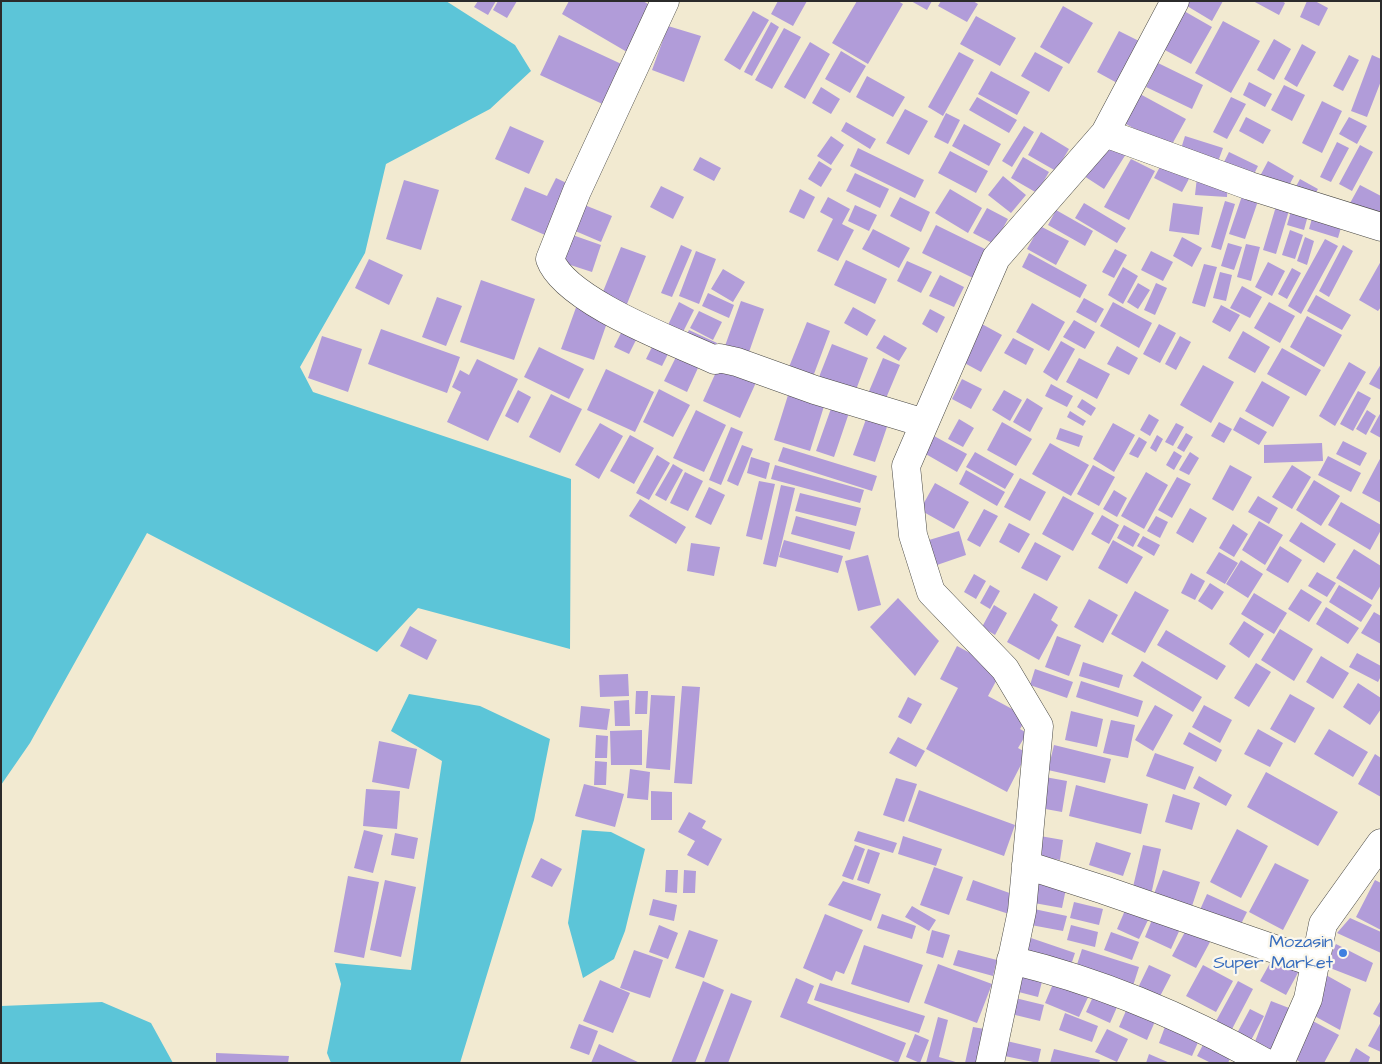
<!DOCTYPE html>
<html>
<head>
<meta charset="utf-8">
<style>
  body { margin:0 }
  #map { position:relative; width:1382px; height:1064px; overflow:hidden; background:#f2ead1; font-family:"Architects Daughter",sans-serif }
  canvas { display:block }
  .frame { position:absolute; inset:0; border:2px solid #2b2b2b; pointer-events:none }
</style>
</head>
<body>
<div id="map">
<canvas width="1382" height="1064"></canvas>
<div class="frame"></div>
</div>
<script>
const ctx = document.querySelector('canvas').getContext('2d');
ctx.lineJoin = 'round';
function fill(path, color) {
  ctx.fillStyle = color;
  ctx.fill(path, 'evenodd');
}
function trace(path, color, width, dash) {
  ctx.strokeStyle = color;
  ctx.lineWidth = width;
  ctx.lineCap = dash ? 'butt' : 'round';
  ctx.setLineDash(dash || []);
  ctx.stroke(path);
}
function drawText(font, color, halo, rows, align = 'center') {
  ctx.font = font + ' "Architects Daughter",sans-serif';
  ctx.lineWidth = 4.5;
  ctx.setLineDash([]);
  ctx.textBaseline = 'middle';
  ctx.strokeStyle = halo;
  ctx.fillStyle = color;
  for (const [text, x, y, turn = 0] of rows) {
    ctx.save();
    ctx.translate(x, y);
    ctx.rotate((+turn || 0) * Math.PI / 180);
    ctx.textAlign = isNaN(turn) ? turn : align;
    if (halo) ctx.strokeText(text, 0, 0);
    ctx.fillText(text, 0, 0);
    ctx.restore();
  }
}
fill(new Path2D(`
  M1,1H446L515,45L531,71L490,109L386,164L365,253L300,367L313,392L571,479L570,649L418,608L377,652L147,533L30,743L1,785Z
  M409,694L480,706L550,739L534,820L460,1063H331L327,1053L341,984L335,963L411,970L442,761L391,731Z
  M582,830L611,832L645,849L625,931L614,959L583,978L568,923Z
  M102,1002L151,1023L173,1063H1V1006Z`), '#5cc5d8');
fill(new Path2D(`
  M478,1H496L488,15L474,7Z
  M498,1H517L507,18L493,10Z
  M569,1H643L653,7L627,52L562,14Z
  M778,1H807L793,26L771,14Z
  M857,1H898L903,4L868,64L832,43Z
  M911,1H932L927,10Z
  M941,1H973L978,4L967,22L938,6Z
  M1190,1H1223L1212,21L1187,6Z
  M1253,1H1282L1285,3L1279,15Z
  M1307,1H1315L1328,8L1319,26L1300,17Z
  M1063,6L1093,23L1069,64L1040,47Z
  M753,11L769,20L740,70L724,60Z
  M1184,11L1212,27L1191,64L1163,49Z
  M976,16L1016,38L1000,66L960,44Z
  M1223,21L1260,41L1231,93L1195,73Z
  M771,22L779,27L752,76L744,72Z
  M668,26L701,36L684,82L652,70Z
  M784,28L801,37L772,89L755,80Z
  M1119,31L1141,42L1119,84L1097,72Z
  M559,35L630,68L611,108L540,75Z
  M1274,39L1291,49L1274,80L1257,70Z
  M810,42L830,54L805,99L784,87Z
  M1302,44L1316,52L1297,87L1284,79Z
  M841,51L866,66L850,93L825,79Z
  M959,52L974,60L943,116L928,107Z
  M1035,52L1063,67L1049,92L1021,76Z
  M1349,55L1359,60L1343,91L1333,86Z
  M1372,55L1381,59V81L1367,117L1351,111Z
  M1158,63L1203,85L1192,109L1146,87Z
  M991,71L1030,92L1017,115L978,94Z
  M867,76L905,97L893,117L856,97Z
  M1249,82L1272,94L1265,107L1243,95Z
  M1284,85L1305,95L1292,121L1271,110Z
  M821,87L840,99L831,114L812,103Z
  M1140,94L1186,119L1170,148L1124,123Z
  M977,97L1017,120L1009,133L969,110Z
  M1231,97L1246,104L1227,139L1213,132Z
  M1322,101L1342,111L1322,153L1302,143Z
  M905,109L928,121L909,155L886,143Z
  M946,113L960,120L948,144L934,137Z
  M1246,117L1271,130L1263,144L1239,131Z
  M1349,117L1367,126L1357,144L1339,134Z
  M846,122L876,139L870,149L841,131Z
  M964,124L1001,144L989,166L952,146Z
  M510,126L544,141L529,174L495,159Z
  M1024,126L1034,132L1012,167L1002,161Z
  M1041,132L1069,149L1056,171L1028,155Z
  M831,136L844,145L831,165L817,156Z
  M1185,136L1223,148L1216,167L1179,155Z
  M1107,141L1126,154L1104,189L1084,176Z
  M1337,142L1349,148L1331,182L1320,177Z
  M1360,145L1373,152L1352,191L1339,184Z
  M858,148L924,180L915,198L850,166Z
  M950,151L988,171L976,193L938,173Z
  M1229,152L1258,166L1251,180L1222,166Z
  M700,157L721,168L714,181L693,170Z
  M1023,157L1049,172L1037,193L1011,178Z
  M1131,159L1155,171L1129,220L1104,207Z
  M819,161L832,169L821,187L808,179Z
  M1163,161L1191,175L1182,192L1154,178Z
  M1268,161L1294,176L1285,193L1259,178Z
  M855,173L889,189L880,208L846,191Z
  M1003,176L1026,195L1011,213L988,195Z
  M1197,177L1228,179L1227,197L1195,195Z
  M556,178L573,186L545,235L511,220L525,187L547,196Z
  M1300,179L1318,189L1311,201L1293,192Z
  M404,180L439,190L421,250L386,239Z
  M1360,185L1381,196V210L1376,219L1349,205Z
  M661,186L684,197L673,219L650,207Z
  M800,189L815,197L804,219L789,212Z
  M950,189L982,208L968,233L935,213Z
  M1242,196L1258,201L1245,239L1229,234Z
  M828,197L850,209L842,224L854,230L838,261L817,251L833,219L820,212Z
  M900,197L930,212L921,232L890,216Z
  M1225,201L1235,204L1221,250L1211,247Z
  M577,202L612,216L601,242L566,227Z
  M1084,203L1126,228L1117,243L1075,218Z
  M1173,203L1203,207L1199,235L1169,231Z
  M1277,203L1290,207L1276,254L1263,250Z
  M1293,204L1310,208L1304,230L1287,225Z
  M855,205L877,215L869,231L848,221Z
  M987,208L1008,219L994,244L973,233Z
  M1315,208L1344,217L1338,238L1309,229Z
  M1056,210L1093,231L1085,246L1048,225Z
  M936,225L987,250L973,278L922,253Z
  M1040,226L1069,241L1056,265L1027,249Z
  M873,229L910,248L899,268L862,249Z
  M1290,230L1303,235L1295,259L1282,255Z
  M564,232L601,245L592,272L555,260Z
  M1182,237L1202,248L1192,267L1173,256Z
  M1305,237L1314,241L1307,265L1297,261Z
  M1325,239L1338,246L1301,314L1288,306Z
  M1228,243L1242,247L1234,270L1221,266Z
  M1246,244L1260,247L1251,281L1237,277Z
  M681,245L692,250L672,297L661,293Z
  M1343,245L1353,251L1329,297L1319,291Z
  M621,247L646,256L625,309L600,299Z
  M1115,249L1127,255L1114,278L1102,272Z
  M696,251L716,259L699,304L679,296Z
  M1151,251L1173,262L1163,281L1141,270Z
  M1029,253L1087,285L1080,298L1022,267Z
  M369,259L403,275L389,305L355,288Z
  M846,260L887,279L875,304L834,285Z
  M907,261L932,272L921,293L897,281Z
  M1381,261V307L1378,311L1359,300Z
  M1268,262L1285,271L1272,296L1255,287Z
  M1204,264L1217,267L1205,307L1192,303Z
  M1123,267L1138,276L1123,304L1108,295Z
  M1292,268L1301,273L1287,299L1278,294Z
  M723,269L745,282L733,302L711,289Z
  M1220,272L1232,275L1226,301L1213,298Z
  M940,275L964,287L954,307L929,296Z
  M481,280L535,299L514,360L460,342Z
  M1138,283L1150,290L1138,309L1127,302Z
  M1156,283L1167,288L1155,315L1144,310Z
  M1242,286L1262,297L1250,318L1230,308Z
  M708,293L734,305L729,318L702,306Z
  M1316,295L1351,315L1342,330L1307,311Z
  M437,297L462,306L446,346L422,337Z
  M1084,298L1104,309L1096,323L1076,312Z
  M741,301L764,309L748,355L725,346Z
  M578,302L610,314L594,360L561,349Z
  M679,302L694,310L683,332L668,325Z
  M1113,302L1152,323L1139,348L1100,326Z
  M1269,302L1295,316L1280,343L1254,328Z
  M1032,303L1065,322L1049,351L1016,332Z
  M1221,305L1240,315L1230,332L1212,322Z
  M853,307L876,320L867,336L844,323Z
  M930,309L945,317L937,333L922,324Z
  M699,311L722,322L713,340L690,328Z
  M1307,316L1342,335L1324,367L1290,347Z
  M1074,320L1095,332L1085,349L1063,337Z
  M807,322L830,331L811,382L787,372Z
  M980,323L1002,335L981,372L959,360Z
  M1159,324L1176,333L1160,363L1143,354Z
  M625,325L640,332L629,354L614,347Z
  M381,329L460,357L447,393L368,364Z
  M689,330L717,343L712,355L683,342Z
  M1243,331L1270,347L1255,373L1228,358Z
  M884,335L907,348L899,361L876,348Z
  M322,336L362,349L348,392L308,378Z
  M1180,336L1191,342L1176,370L1165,364Z
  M657,337L673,344L662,366L646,359Z
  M1013,338L1034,349L1026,365L1004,353Z
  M1061,341L1075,349L1057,381L1043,372Z
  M832,344L868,358L854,395L817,382Z
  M1117,346L1138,358L1129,375L1107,364Z
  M539,347L584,369L569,399L524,377Z
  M681,347L703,357L687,392L664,381Z
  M1282,348L1321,370L1306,396L1267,374Z
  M883,358L900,365L884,403L867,396Z
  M1079,358L1110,374L1097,399L1066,382Z
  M477,359L518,379L488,441L447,422L461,392L452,387L460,370L469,375Z
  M721,361L758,378L740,418L703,401Z
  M1349,362L1366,372L1335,426L1319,416Z
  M1381,364V390L1369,384Z
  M1203,365L1234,382L1211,423L1180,405Z
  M606,369L654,392L635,432L587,410Z
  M962,379L982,389L971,409L952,399Z
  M1262,381L1290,397L1273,427L1245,411Z
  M1051,384L1073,396L1067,407L1045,396Z
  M659,389L690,405L673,437L643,422Z
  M518,390L531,397L518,423L505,416Z
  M1004,390L1022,400L1010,421L992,410Z
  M1358,391L1371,398L1353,431L1340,424Z
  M789,392L825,403L810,451L774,440Z
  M551,394L582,409L560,453L529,437Z
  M1027,398L1043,408L1030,432L1013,422Z
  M1082,399L1096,408L1091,416L1077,407Z
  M834,400L851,407L834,457L816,451Z
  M696,410L726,425L704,472L673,458Z
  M1367,410L1376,416L1366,435L1356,429Z
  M869,411L890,418L875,462L853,455Z
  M1070,411L1086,421L1083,426L1067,417Z
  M1381,412V438L1370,432Z
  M1149,414L1159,420L1150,436L1140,430Z
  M1240,417L1267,432L1259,445L1233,430Z
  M959,419L974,428L963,447L948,439Z
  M1002,422L1032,439L1016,466L987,450Z
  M1219,422L1232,429L1224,443L1211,436Z
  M600,423L623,436L599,479L575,465Z
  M1113,423L1135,435L1114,472L1093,459Z
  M1176,423L1184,427L1173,446L1165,442Z
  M731,427L743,432L721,485L709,480Z
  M1060,428L1083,436L1079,447L1056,439Z
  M1186,433L1193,437L1184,452L1177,448Z
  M630,435L654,448L634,484L610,471Z
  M1157,435L1163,439L1156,452L1150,448Z
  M934,436L967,454L957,472L924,453Z
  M1139,437L1147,442L1138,458L1129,454Z
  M1343,441L1367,453L1360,466L1336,454Z
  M1050,443L1089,465L1071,496L1032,474Z
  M1322,443L1323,461L1264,463V445Z
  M742,445L753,449L738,486L727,481Z
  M783,447L877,476L872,491L778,461Z
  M1174,451L1182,456L1174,470L1166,465Z
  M975,452L1014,474L1005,489L966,467Z
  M1190,452L1199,458L1189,475L1179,470Z
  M657,455L670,463L649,500L636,493Z
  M1328,456L1361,473L1351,492L1318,475Z
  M751,457L770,463L766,479L747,473Z
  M1381,457V503L1362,493Z
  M673,464L683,470L666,501L655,495Z
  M775,465L864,490L860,503L771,479Z
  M1093,465L1115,477L1099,506L1077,494Z
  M1230,465L1252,477L1233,511L1212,499Z
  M1292,465L1311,477L1292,509L1272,497Z
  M966,470L1005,492L997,506L959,484Z
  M685,472L703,481L688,511L670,503Z
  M1146,472L1168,485L1144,529L1121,516Z
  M1177,477L1191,484L1172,518L1158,510Z
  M1020,478L1046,492L1030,521L1004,507Z
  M1314,480L1340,496L1321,526L1296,510Z
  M759,481L775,484L762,540L746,536Z
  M935,483L969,502L954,529L920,510Z
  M781,485L795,488L776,567L763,564Z
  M709,487L725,495L711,525L695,517Z
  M1114,490L1127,498L1117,517L1103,509Z
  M800,493L861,508L856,526L795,511Z
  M1063,496L1094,513L1073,551L1042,534Z
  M1258,496L1278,508L1269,524L1248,512Z
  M640,499L686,527L676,544L629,516Z
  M1341,502L1381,525V530L1370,550L1328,525Z
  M1190,508L1207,518L1193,543L1176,533Z
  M984,509L998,516L980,547L967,540Z
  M1102,515L1119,525L1109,544L1091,534Z
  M796,516L855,532L850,550L791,534Z
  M1156,516L1168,522L1160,538L1147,531Z
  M1259,521L1283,535L1265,565L1242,550Z
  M1301,522L1336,544L1324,563L1289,541Z
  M1009,523L1030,534L1019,553L999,542Z
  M1233,524L1248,534L1234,557L1219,548Z
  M1124,525L1140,534L1133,547L1117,538Z
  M959,531L966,555L937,565L929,540Z
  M1143,536L1160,545L1154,556L1137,546Z
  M784,540L843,556L838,573L779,557Z
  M1113,540L1143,557L1127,584L1098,568Z
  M1035,542L1061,556L1047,581L1021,568Z
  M691,543L720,547L714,576L687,571Z
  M1280,546L1302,560L1288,583L1266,570Z
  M1354,549L1381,566V585L1372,600L1336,578Z
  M1219,552L1238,563L1225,584L1206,573Z
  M868,555L881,605L858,611L845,561Z
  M1241,560L1263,574L1248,598L1226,584Z
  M1317,572L1336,583L1327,597L1308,586Z
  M1191,573L1205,581L1195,600L1181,593Z
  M974,574L986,581L976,599L964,592Z
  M1210,583L1224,592L1212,610L1198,601Z
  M990,585L1000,591L990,609L980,603Z
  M1339,585L1372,605L1361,622L1329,602Z
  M1301,589L1322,602L1309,622L1288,609Z
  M1135,591L1169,610L1145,653L1111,634Z
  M1034,593L1058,607L1051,620L1058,625L1039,660L1007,642Z
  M1254,593L1287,613L1274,634L1241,614Z
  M898,598L939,641L915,676L870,627Z
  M1089,599L1118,615L1103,643L1074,627Z
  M994,605L1007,613L995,635L982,627Z
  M1326,607L1359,628L1348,644L1316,624Z
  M1374,612L1381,616V644L1361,633Z
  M1244,621L1264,634L1249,658L1229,644Z
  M410,626L437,640L427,660L400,646Z
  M1280,629L1313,649L1294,681L1261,660Z
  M1166,630L1226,666L1217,680L1157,645Z
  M1057,636L1081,645L1069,676L1045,667Z
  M957,646L1002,670L988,696L1027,717L1020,729L1027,733L1018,748L1027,753L1007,792L926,749L958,688L940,679Z
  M1357,653L1381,666V676L1378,682L1349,667Z
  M1321,656L1349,673L1333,699L1306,682Z
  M1142,661L1202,697L1193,712L1133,676Z
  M1083,662L1123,675L1119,688L1079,676Z
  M1256,663L1271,672L1249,707L1234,698Z
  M1035,669L1073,682L1067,698L1030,685Z
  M628,674L629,696L600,697L599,675Z
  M1081,681L1143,701L1138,717L1076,697Z
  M1358,683L1381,698V709L1370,725L1343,707Z
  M682,686L700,687L692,784L674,783Z
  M636,691H648L647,714H635Z
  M1290,694L1315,708L1295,743L1270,729Z
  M651,695L675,696L670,770L646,768Z
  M908,697L922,704L911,724L898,717Z
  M629,700L630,726H615L614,701Z
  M1155,705L1173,715L1153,751L1135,740Z
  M1204,705L1232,720L1220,743L1192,727Z
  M581,706L610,709L607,730L579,727Z
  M1071,711L1103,719L1097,747L1065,740Z
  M1111,720L1135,725L1128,758L1103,753Z
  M1258,729L1283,743L1270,767L1244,754Z
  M1329,729L1368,752L1353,777L1314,754Z
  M642,730V765H611L610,731Z
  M1189,732L1222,750L1216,762L1183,744Z
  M596,735L608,736L607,758H595Z
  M898,737L925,751L916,767L889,753Z
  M379,741L417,749L409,789L372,782Z
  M1054,745L1111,759L1105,783L1048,770Z
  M1155,753L1194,767L1185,790L1146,776Z
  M1375,754L1381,758V797L1358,784Z
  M595,761L607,762L606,785H594Z
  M630,769L650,772L648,800L627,798Z
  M1266,772L1338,812L1318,846L1247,807Z
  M1199,776L1232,795L1226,806L1193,788Z
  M1045,777L1067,781L1062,812L1040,808Z
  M896,778L917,784L904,822L883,815Z
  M584,784L624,794L615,827L575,816Z
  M1076,785L1148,804L1141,834L1069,816Z
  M366,789L400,791L397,829L363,826Z
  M919,790L1015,825L1004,856L908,821Z
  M651,791L672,792V820H651Z
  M1173,794L1200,803L1192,830L1165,822Z
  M689,812L706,821L702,828L722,839L708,866L687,855L695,841L678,832Z
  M1237,829L1268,846L1241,898L1210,882Z
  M364,830L383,835L373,873L354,868Z
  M858,831L897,843L893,853L854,841Z
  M395,833L418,838L414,859L391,855Z
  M903,836L942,849L936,866L898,854Z
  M1040,836L1063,840L1060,860L1037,856Z
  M1096,842L1131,853L1123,876L1089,865Z
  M855,845L865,849L853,880L842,876Z
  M1143,845L1161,849L1151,895L1132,891Z
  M868,849L880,853L869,884L857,880Z
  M541,858L562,869L552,887L531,877Z
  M1275,863L1309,880L1283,930L1249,912Z
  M934,867L963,877L949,915L920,905Z
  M666,870H678L677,893L665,892Z
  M684,870L696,871L695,893H683Z
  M1163,870L1200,882L1192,906L1154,894Z
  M348,876L379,882L364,958L334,952Z
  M1038,879L1067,884L1062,908L1034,903Z
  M385,880L416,887L401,957L370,950Z
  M973,880L1018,896L1012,915L966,900Z
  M1375,880L1381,883V930L1356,917Z
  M843,881L881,894L871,921L828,905Z
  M1207,894L1247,912L1238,930L1199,912Z
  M653,899L677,905L674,921L649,915Z
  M1074,902L1103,909L1099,925L1070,918Z
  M912,906L936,920L929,931L905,917Z
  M1126,908L1149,918L1139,939L1117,929Z
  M1034,909L1067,916L1063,931L1031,925Z
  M825,914L863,930L844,974L836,971L832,981L803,968Z
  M882,914L916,926L912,939L877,928Z
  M1154,915L1181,927L1171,949L1145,937Z
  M1350,918L1381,932V953L1337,933Z
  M659,925L678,933L668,959L649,952Z
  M1071,925L1098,932L1095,947L1067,940Z
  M689,930L718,940L704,978L675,968Z
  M932,930L950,935L943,958L926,953Z
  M1186,930L1210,942L1196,968L1172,956Z
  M1111,932L1139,942L1132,960L1104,950Z
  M1031,938L1075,953L1069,971L1025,957Z
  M1336,944L1373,963L1366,982L1325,966Z
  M864,945L923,965L909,1003L851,984Z
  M1082,949L1139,967L1131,992L1074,974Z
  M634,950L663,960L650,998L620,988Z
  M958,950L997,960L993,976L953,965Z
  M1274,956L1300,969L1286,995L1260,981Z
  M938,964L992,984L977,1023L924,1003Z
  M1149,965L1171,975L1156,1004L1135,994Z
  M1203,965L1233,981L1216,1012L1186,996Z
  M1017,968L1044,974L1038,997L1011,990Z
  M1326,975L1351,989L1340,1030L1309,1013Z
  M796,978L814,986L807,1003L906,1043L898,1063L780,1017Z
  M1055,979L1090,993L1079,1017L1045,1003Z
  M600,980L630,993L613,1033L583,1021Z
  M703,981L724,990L695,1063H671Z
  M1238,981L1253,989L1231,1031L1215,1023Z
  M820,983L925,1016L919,1033L814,1000Z
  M1097,988L1121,998L1110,1023L1086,1012Z
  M731,993L752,1001L728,1063H704Z
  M1011,997L1044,1005L1040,1021L1007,1013Z
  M1131,999L1159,1012L1147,1040L1119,1027Z
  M1381,1000V1018L1373,1014Z
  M1271,1001L1289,1008L1273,1051L1254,1044Z
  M1250,1009L1264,1016L1249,1044L1235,1037Z
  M1065,1013L1098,1026L1092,1042L1059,1030Z
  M938,1017L948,1020L939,1057L959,1063H926Z
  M1309,1019L1339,1035L1324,1063H1302L1289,1056Z
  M1381,1022V1052L1368,1046Z
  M579,1024L598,1031L589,1055L570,1048Z
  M1166,1024L1200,1038L1192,1056L1159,1043Z
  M973,1027L984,1029L977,1063H965Z
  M1107,1029L1128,1039L1117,1062L1095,1052Z
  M915,1034L929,1040L920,1063L906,1057Z
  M998,1039L1041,1049L1038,1063L995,1054Z
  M1204,1043L1231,1056L1228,1063H1211L1197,1056Z
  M599,1044L640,1063H591Z
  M1356,1048L1370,1057L1368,1063H1349Z
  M1054,1049L1100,1060L1099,1063H1050Z
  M216,1053L289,1056L288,1063H216Z
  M1149,1054L1170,1063H1146Z`), '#b19cd9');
const minor = new Path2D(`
  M665,1L577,191L550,259C565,301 674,341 715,360L719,358L737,362L815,390L924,423
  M1105,133L1250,186L1381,227
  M1026,865L1104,890L1315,963
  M1011,960C1102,982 1185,1017 1266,1063
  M990,1063L1022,911L1039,726L1005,669L931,592L913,535L906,466L996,258L1105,133L1175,1
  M1280,1063L1308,999L1323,924L1381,843`);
trace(minor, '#494844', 29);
trace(minor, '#fff', 28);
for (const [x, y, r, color] of [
  [1343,953,5,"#3f7fe0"]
]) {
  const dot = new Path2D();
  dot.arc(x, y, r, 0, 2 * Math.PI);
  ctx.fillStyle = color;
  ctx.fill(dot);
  trace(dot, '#fbf7ec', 2);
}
drawText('18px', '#366cbe', '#fbf7ec', [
  ["Mozasin",1333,943],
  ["Super Market",1333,964]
], 'right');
</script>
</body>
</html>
